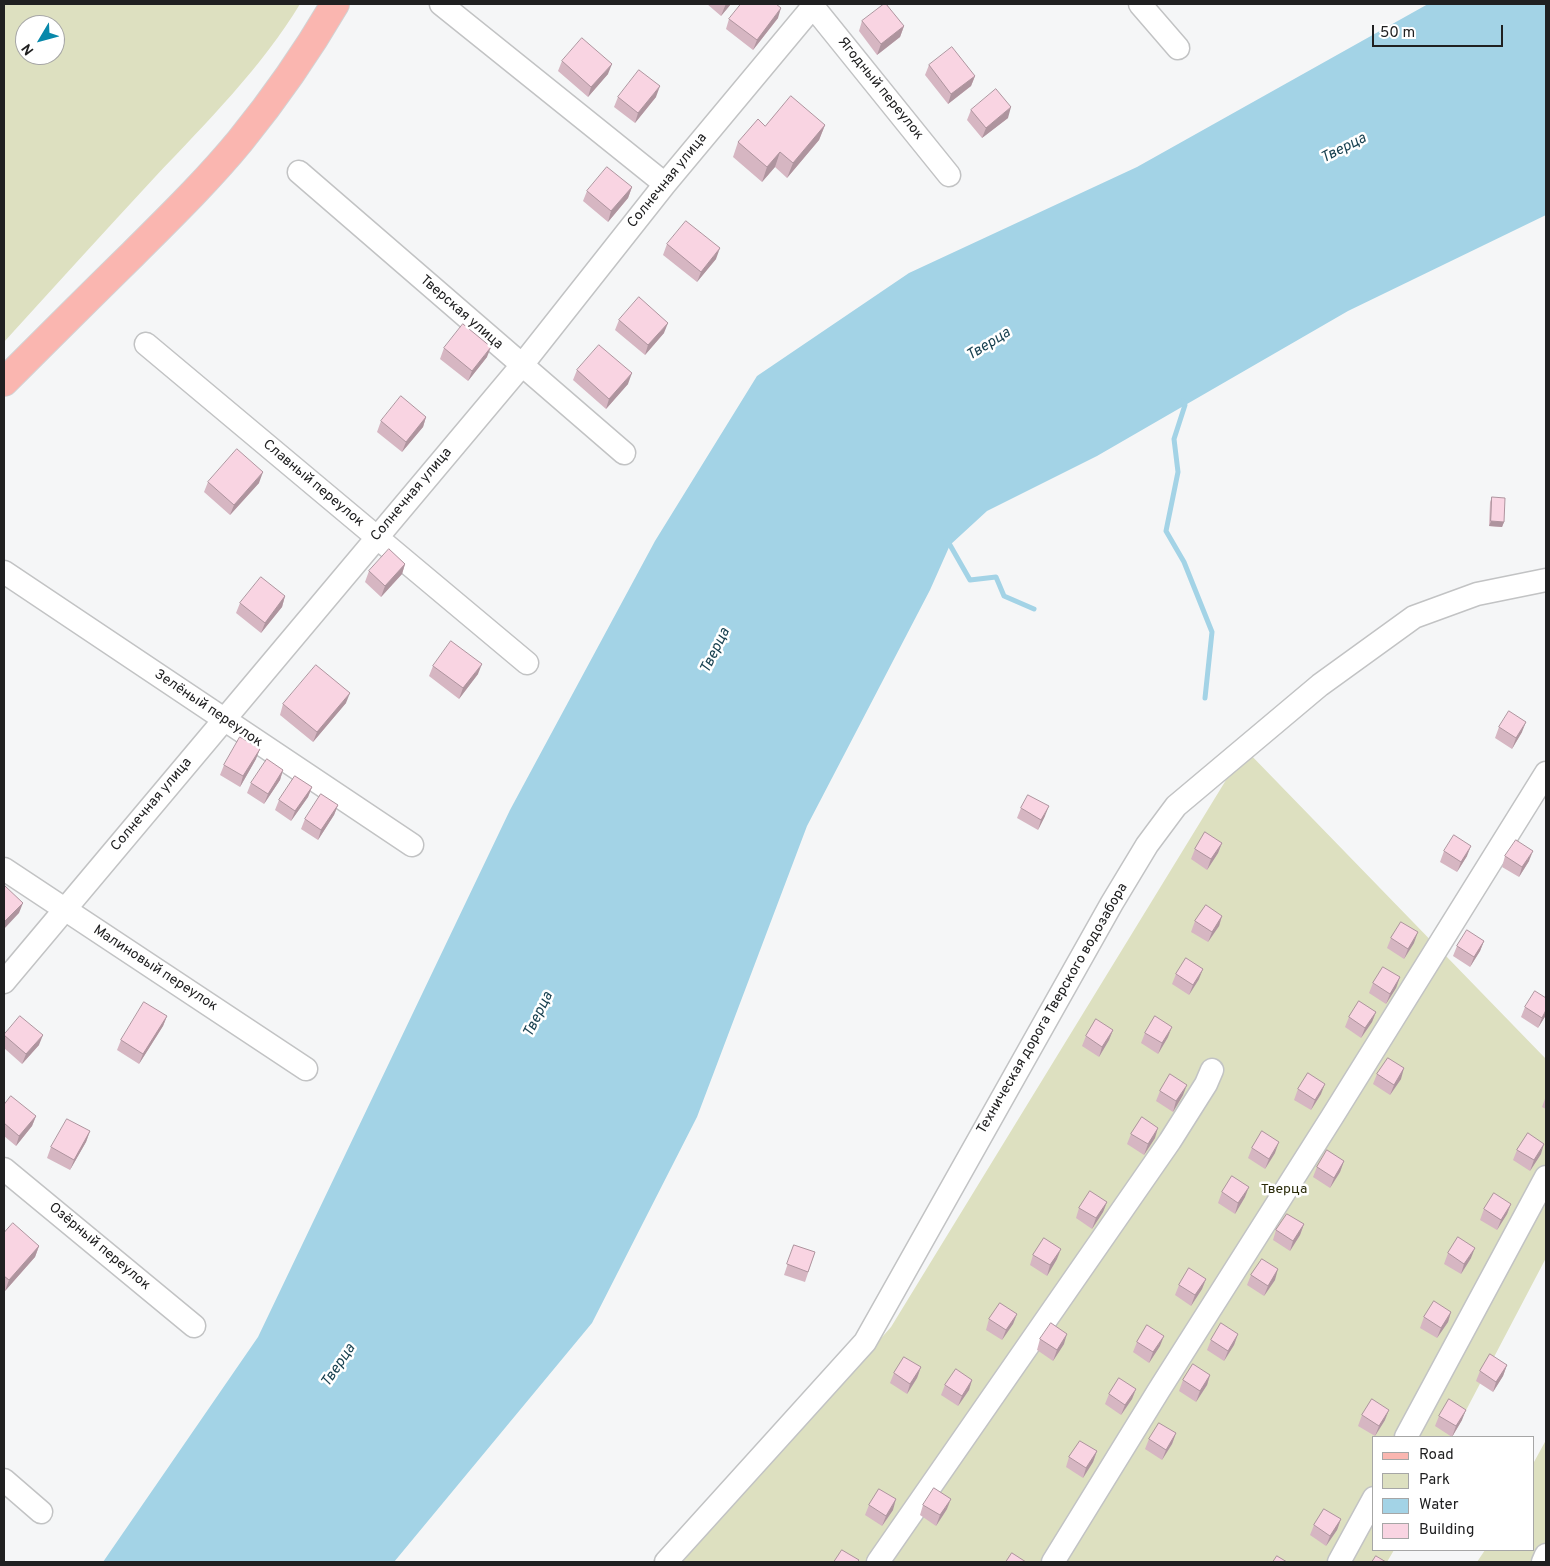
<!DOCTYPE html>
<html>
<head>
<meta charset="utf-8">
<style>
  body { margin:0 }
  #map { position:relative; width:1550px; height:1566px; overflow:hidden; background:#f5f6f7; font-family:Overpass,sans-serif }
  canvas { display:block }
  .frame { position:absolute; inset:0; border:5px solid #202021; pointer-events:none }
  .legend { position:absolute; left:1372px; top:1436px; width:162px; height:115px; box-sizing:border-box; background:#fff; border:1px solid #a6a6a6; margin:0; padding:6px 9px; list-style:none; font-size:15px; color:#202021 }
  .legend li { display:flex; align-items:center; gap:10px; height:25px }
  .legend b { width:25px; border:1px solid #a6a6a6 }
  .north { position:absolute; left:15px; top:15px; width:50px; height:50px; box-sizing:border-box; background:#fff; border:1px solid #a6a6a6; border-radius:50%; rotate:233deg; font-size:14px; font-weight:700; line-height:20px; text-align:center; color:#202021 }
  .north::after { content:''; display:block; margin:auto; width:18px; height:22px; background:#0888aa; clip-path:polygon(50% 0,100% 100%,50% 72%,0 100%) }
  .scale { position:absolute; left:1372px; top:25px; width:131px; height:22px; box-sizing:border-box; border:2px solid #202021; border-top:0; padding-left:6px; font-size:15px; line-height:18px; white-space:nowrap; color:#202021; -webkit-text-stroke:4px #fff; paint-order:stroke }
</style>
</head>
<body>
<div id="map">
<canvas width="1550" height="1566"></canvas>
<div class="frame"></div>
<ul class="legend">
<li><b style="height:6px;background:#fab6b0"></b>Road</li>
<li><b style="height:14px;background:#dde0c0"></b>Park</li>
<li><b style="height:14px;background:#a3d3e6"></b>Water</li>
<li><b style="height:14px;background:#f9d4e2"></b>Building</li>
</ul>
<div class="north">N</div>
<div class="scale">50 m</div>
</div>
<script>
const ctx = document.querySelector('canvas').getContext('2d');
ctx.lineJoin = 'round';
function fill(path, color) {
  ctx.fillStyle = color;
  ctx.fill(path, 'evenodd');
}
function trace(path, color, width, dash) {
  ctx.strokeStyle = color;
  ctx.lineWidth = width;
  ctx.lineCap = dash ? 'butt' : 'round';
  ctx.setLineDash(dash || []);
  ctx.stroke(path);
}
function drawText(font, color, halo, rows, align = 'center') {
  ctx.font = font + ' Overpass,sans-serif';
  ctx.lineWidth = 5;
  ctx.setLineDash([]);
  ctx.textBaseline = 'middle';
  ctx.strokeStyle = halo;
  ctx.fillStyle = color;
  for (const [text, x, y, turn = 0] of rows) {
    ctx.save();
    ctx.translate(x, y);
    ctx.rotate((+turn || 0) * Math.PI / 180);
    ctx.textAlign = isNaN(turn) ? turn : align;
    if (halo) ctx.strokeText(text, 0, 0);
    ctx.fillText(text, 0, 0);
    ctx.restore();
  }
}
fill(new Path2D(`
  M4,4H300C262,67 206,123 155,177C104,232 54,287 4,342ZM25,25H55V55H25Z
  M1245,749L1546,1059V1258L1452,1437H1374V1550H1394L1387,1562H682L891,1327Z
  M1546,1440V1562H1477L1485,1550H1534V1462Z`), '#dde0c0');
fill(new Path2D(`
  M1428,4H1546V215L1348,311L1097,456L987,511L950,545L930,590L807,826L697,1117L592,1323L394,1562H103L258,1337L510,810L655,541L757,376L909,273L1137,167Z`), '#a3d3e6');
trace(new Path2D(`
  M1183,401L1185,405L1174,439L1178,472L1166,531L1184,562L1212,632L1205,698
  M945,541L950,545L970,580L996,577L1004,596L1034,609`), '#a3d3e6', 5);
const minor = new Path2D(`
  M441,4L665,184
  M811,4L949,175
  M1140,4L1178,48
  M299,172L624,453
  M146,344L527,663
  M4,572L412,845
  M4,869L306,1069
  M4,982L522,365L665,184L815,4
  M4,1169L194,1326
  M1406,1437L1546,1177
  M4,1480L41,1512
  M666,1562L865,1342L1112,903L1147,845L1176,806L1320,685L1414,617L1477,594L1546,580
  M878,1562L1170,1141L1206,1084L1212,1070
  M1053,1562L1159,1390L1332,1117L1546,773
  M1339,1562L1374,1498
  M1543,1562L1546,1555`);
const major = new Path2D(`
  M4,382C47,339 90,296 133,254C170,217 207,181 240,141C275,98 307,52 335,4`);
trace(minor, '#c2c3c4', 25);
trace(major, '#d2d2d3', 30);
trace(minor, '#fff', 22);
trace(major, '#fab6b0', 28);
fill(new Path2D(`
  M707,4H731L721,16Z
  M778,18L753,50L726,29L729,19Z
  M862,21L904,26L900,37L877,55L859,31Z
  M562,61L608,74L588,97L558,71Z
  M929,65L975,76L971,86L948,104L925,75Z
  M618,97H656L635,123L614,107Z
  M971,110L1008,118L982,138L967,120Z
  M825,125L819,140L787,178L775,167L762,182L733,157L738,142L765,126Z
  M632,187L628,198L608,222L583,201L587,191Z
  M667,244L716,259L697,282L663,255Z
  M619,320L664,333L645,355L615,330Z
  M444,348L487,357L468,381L440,359Z
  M577,370L628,384L606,409L573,380Z
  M426,417L423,427L402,452L377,432L381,421Z
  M208,482L259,483L230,515L204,492Z
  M1492,497L1504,522L1502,527L1489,526L1490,502Z
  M405,564L402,574L381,597L365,582L369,571Z
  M285,596L282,607L261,633L236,613L240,603Z
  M433,666L478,674L459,699L429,676Z
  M346,703L313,742L280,715L283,704Z
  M1499,727L1522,732L1512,749L1495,738Z
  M256,759L240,787L220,775L224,765Z
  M283,770L280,780L264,804L247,793L251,783Z
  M312,787L308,797L291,821L275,810L279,800Z
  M338,805L334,815L318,840L301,829L305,819Z
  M1021,808L1045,816L1038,830L1017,818Z
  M1222,843L1218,853L1207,870L1191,859L1195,849Z
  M1444,851L1467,856L1457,872L1440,862Z
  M1505,856L1529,861L1519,877L1502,867Z
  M1222,916L1219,926L1208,942L1191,932L1195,921Z
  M1391,938L1414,943L1404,959L1387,948Z
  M1484,941L1480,951L1470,967L1453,956L1457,946Z
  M1176,974L1199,979L1189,995L1172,984Z
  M1400,977L1396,988L1386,1004L1369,993L1373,983Z
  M1525,1007L1546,1015L1538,1028L1521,1017Z
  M1376,1012L1372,1022L1361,1038L1345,1027L1349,1017Z
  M167,1016L163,1026L139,1064L117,1050L121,1040Z
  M1113,1030L1109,1040L1099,1057L1082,1046L1086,1036Z
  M1145,1033L1168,1037L1158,1054L1141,1043Z
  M4,1034L39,1045L22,1064L4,1048Z
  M1377,1074L1401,1079L1390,1095L1373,1084Z
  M1298,1089L1321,1094L1311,1110L1294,1100Z
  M1160,1091L1183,1095L1173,1112L1156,1101Z
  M1546,1096V1109L1542,1107Z
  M4,1105L36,1116L32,1126L16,1146L4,1136Z
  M90,1131L86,1142L70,1170L47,1158L51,1147Z
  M1131,1134L1155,1138L1144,1155L1127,1144Z
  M1252,1148L1275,1153L1265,1169L1248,1158Z
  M1517,1150L1541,1154L1530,1171L1513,1160Z
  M1344,1161L1340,1172L1330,1188L1313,1177L1317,1167Z
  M1222,1192L1245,1197L1235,1214L1218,1203Z
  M1107,1202L1103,1212L1092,1229L1076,1218L1079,1208Z
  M1511,1204L1507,1214L1497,1230L1480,1220L1484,1209Z
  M1304,1224L1300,1235L1290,1251L1273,1240L1276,1230Z
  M4,1233L39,1246L35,1257L5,1291L4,1289Z
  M794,1245L815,1252L805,1282L784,1275Z
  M1448,1253L1471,1258L1461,1274L1444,1264Z
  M1033,1255L1057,1259L1047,1276L1030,1265Z
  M1251,1275L1275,1280L1264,1296L1247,1285Z
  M1206,1279L1202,1289L1191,1306L1175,1295L1179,1285Z
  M1451,1312L1448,1322L1437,1338L1420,1328L1424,1317Z
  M1017,1314L1013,1324L1002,1340L986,1330L989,1319Z
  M1238,1334L1234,1345L1224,1361L1207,1350L1211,1340Z
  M1040,1339L1064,1344L1053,1361L1037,1350Z
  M1137,1342L1160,1346L1149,1363L1133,1352Z
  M1507,1365L1503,1376L1493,1392L1476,1381L1480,1371Z
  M921,1367L917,1378L907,1394L890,1383L894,1373Z
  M1210,1375L1207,1385L1196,1402L1179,1391L1183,1380Z
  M972,1380L969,1390L958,1406L941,1395L945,1385Z
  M1136,1389L1132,1399L1121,1415L1105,1404L1109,1394Z
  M1362,1415L1385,1420L1375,1436L1358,1426Z
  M1439,1416L1462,1420L1452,1437L1435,1426Z
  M1176,1433L1172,1444L1162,1460L1145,1449L1149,1439Z
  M1097,1451L1093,1462L1083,1478L1066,1467L1069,1457Z
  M869,1505L893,1510L882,1526L865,1515Z
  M923,1505L947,1509L936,1526L920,1515Z
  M1341,1519L1337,1530L1326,1546L1310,1535L1314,1525Z`), '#d6b6c2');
fill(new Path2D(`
  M726,4H731L721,16L725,6Z
  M781,8L778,18L753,50L757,40Z
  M904,26L900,37L877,55L881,44Z
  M612,64L608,74L588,97L591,87Z
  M975,76L971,86L948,104L951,94Z
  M660,86L656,97L635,123L638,113Z
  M1011,107L1008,118L982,138L986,128Z
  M825,125L819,140L787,178L793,163Z
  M780,152L775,167L762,182L767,167Z
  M632,187L628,198L608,222L611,211Z
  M720,248L716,259L697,282L701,272Z
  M668,323L664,333L645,355L648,345Z
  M491,347L487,357L468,381L472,371Z
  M632,373L628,384L606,409L609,399Z
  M426,417L423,427L402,452L406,442Z
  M263,472L259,483L230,515L234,505Z
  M1491,521L1504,522L1502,527L1489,526Z
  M405,564L402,574L381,597L385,586Z
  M285,596L282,607L261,633L265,623Z
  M482,664L478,674L459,699L463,688Z
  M350,693L346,703L313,742L317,732Z
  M1526,722L1522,732L1512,749L1516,738Z
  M260,749L256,759L240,787L243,776Z
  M283,770L280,780L264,804L268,794Z
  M312,787L308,797L291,821L295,811Z
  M338,805L334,815L318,840L321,830Z
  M1049,806L1045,816L1038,830L1041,820Z
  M1222,843L1218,853L1207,870L1211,859Z
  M1471,846L1467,856L1457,872L1461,862Z
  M1533,851L1529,861L1519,877L1522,867Z
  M23,903L19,913L4,929V922Z
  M1222,916L1219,926L1208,942L1212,932Z
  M1418,932L1414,943L1404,959L1408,949Z
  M1484,941L1480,951L1470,967L1474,957Z
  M1203,969L1199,979L1189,995L1193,985Z
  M1400,977L1396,988L1386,1004L1390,994Z
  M1546,1010V1015L1538,1028L1542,1018Z
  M1376,1012L1372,1022L1361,1038L1365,1028Z
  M167,1016L163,1026L139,1064L143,1054Z
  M1172,1027L1168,1037L1158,1054L1162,1043Z
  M1113,1030L1109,1040L1099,1057L1102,1047Z
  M43,1035L39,1045L22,1064L26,1054Z
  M1404,1068L1401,1079L1390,1095L1394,1085Z
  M1325,1084L1321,1094L1311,1110L1315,1100Z
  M1187,1085L1183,1095L1173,1112L1176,1101Z
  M36,1116L32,1126L16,1146L19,1136Z
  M1158,1128L1155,1138L1144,1155L1148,1144Z
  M90,1131L86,1142L70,1170L74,1160Z
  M1279,1142L1275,1153L1265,1169L1269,1159Z
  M1544,1144L1541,1154L1530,1171L1534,1160Z
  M1344,1161L1340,1172L1330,1188L1334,1178Z
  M1249,1187L1245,1197L1235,1214L1238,1203Z
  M1107,1202L1103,1212L1092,1229L1096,1218Z
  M1511,1204L1507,1214L1497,1230L1501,1220Z
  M1304,1224L1300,1235L1290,1251L1293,1241Z
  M39,1246L35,1257L5,1291L9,1280Z
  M1475,1248L1471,1258L1461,1274L1464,1264Z
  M1061,1249L1057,1259L1047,1276L1050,1265Z
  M1278,1269L1275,1280L1264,1296L1268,1286Z
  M1206,1279L1202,1289L1191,1306L1195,1295Z
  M1451,1312L1448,1322L1437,1338L1441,1328Z
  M1017,1314L1013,1324L1002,1340L1006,1330Z
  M1067,1334L1064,1344L1053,1361L1057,1350Z
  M1238,1334L1234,1345L1224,1361L1228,1351Z
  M1164,1336L1160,1346L1149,1363L1153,1352Z
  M1507,1365L1503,1376L1493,1392L1496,1382Z
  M921,1367L917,1378L907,1394L910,1384Z
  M1210,1375L1207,1385L1196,1402L1200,1391Z
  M972,1380L969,1390L958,1406L962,1396Z
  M1136,1389L1132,1399L1121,1415L1125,1405Z
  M1389,1410L1385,1420L1375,1436L1379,1426Z
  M1466,1410L1462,1420L1452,1437L1456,1426Z
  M1176,1433L1172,1444L1162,1460L1166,1450Z
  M1097,1451L1093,1462L1083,1478L1086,1468Z
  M896,1499L893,1510L882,1526L886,1516Z
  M951,1499L947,1509L936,1526L940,1515Z
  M1341,1519L1337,1530L1326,1546L1330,1536Z`), '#ae949e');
const building = new Path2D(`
  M741,4H776L781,8L757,40L729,19Z
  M884,4H886L904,26L881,44L862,21Z
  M582,38L612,64L591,87L562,61Z
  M952,47L975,76L951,94L929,65Z
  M639,70L660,86L638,113L618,97Z
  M996,89L1011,107L986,128L971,110Z
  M791,96L825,125L793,163L780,152L767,167L738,142L758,119L765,126Z
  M607,167L632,187L611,211L587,191Z
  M686,221L720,248L701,272L667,244Z
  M639,297L668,323L648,345L619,320Z
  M463,324L491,347L472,371L444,348Z
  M599,345L632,373L609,399L577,370Z
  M401,396L426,417L406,442L381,421Z
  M237,449L263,472L234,505L208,482Z
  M1492,497L1505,498L1504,522L1491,521Z
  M389,549L405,564L385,586L369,571Z
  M261,577L285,596L265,623L240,603Z
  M451,641L482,664L463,688L433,666Z
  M316,665L350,693L317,732L283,704Z
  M1509,711L1526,722L1516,738L1499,727Z
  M240,737L260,749L243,776L224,765Z
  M267,759L283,770L268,794L251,783Z
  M295,776L312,787L295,811L279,800Z
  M321,794L338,805L321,830L305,819Z
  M1028,795L1049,806L1041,820L1021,808Z
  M1205,832L1222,843L1211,859L1195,849Z
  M1454,835L1471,846L1461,862L1444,851Z
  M1516,840L1533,851L1522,867L1505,856Z
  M5,886L23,903L4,922V887Z
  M1206,905L1222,916L1212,932L1195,921Z
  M1401,922L1418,932L1408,949L1391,938Z
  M1467,930L1484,941L1474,957L1457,946Z
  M1186,958L1203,969L1193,985L1176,974Z
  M1383,967L1400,977L1390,994L1373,983Z
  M1535,991L1546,998V1010L1542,1018L1525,1007Z
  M1359,1001L1376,1012L1365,1028L1349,1017Z
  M144,1002L167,1016L143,1054L121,1040Z
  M20,1016L43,1035L26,1054L4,1035Z
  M1155,1016L1172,1027L1162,1043L1145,1033Z
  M1096,1019L1113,1030L1102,1047L1086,1036Z
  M1388,1058L1404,1068L1394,1085L1377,1074Z
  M1308,1073L1325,1084L1315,1100L1298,1089Z
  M1170,1074L1187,1085L1176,1101L1160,1091Z
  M11,1096L36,1116L19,1136L4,1123V1105Z
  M1142,1117L1158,1128L1148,1144L1131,1134Z
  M67,1119L90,1131L74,1160L51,1147Z
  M1262,1131L1279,1142L1269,1159L1252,1148Z
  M1528,1133L1544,1144L1534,1160L1517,1150Z
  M1327,1150L1344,1161L1334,1178L1317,1167Z
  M1232,1176L1249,1187L1238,1203L1222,1192Z
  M1090,1191L1107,1202L1096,1218L1079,1208Z
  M1494,1193L1511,1204L1501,1220L1484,1209Z
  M1287,1214L1304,1224L1293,1241L1276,1230Z
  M13,1223L39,1246L9,1280L4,1276V1233Z
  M1458,1237L1475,1248L1464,1264L1448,1253Z
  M1044,1238L1061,1249L1050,1265L1033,1255Z
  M794,1245L815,1252L808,1272L787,1264Z
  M1262,1259L1278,1269L1268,1286L1251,1275Z
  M1189,1268L1206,1279L1195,1295L1179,1285Z
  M1434,1301L1451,1312L1441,1328L1424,1317Z
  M1000,1303L1017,1314L1006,1330L989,1319Z
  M1051,1323L1067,1334L1057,1350L1040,1339Z
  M1221,1323L1238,1334L1228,1351L1211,1340Z
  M1147,1325L1164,1336L1153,1352L1137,1342Z
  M1490,1354L1507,1365L1496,1382L1480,1371Z
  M904,1357L921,1367L910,1384L894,1373Z
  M1193,1364L1210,1375L1200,1391L1183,1380Z
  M956,1369L972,1380L962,1396L945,1385Z
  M1119,1378L1136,1389L1125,1405L1109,1394Z
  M1372,1399L1389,1410L1379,1426L1362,1415Z
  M1449,1399L1466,1410L1456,1426L1439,1416Z
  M1159,1423L1176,1433L1166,1450L1149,1439Z
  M1080,1441L1097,1451L1086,1468L1069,1457Z
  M934,1488L951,1499L940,1515L923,1505Z
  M879,1489L896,1499L886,1516L869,1505Z
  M1324,1509L1341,1519L1330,1536L1314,1525Z
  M842,1550L859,1560L857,1562H834Z
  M1012,1553L1026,1562H1006Z
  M1277,1556L1287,1562H1273Z
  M1376,1556L1386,1562H1372Z`);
fill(building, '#f9d4e2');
trace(building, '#ae949e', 1);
drawText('14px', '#202021', '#fff', [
  ["Ягодный переулок",880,89,51],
  ["Солнечная улица",668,181,-51],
  ["Тверская улица",461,313,41],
  ["Славный переулок",313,484,40],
  ["Солнечная улица",412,495,-50],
  ["Зелёный переулок",208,709,34],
  ["Солнечная улица",152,805,-50],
  ["Малиновый переулок",155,969,33],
  ["Техническая дорога Тверского водозабора",1053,1009,-60],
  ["Озёрный переулок",99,1247,40]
]);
drawText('14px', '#2b2c0a', '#fff', [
  ["Тверца",1284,1190]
]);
drawText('italic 15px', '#184150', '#fff', [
  ["Тверца",1344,149,-27],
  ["Тверца",989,345,-32],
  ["Тверца",716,651,-64],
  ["Тверца",539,1015,-64],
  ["Тверца",339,1366,-56]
]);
</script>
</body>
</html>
